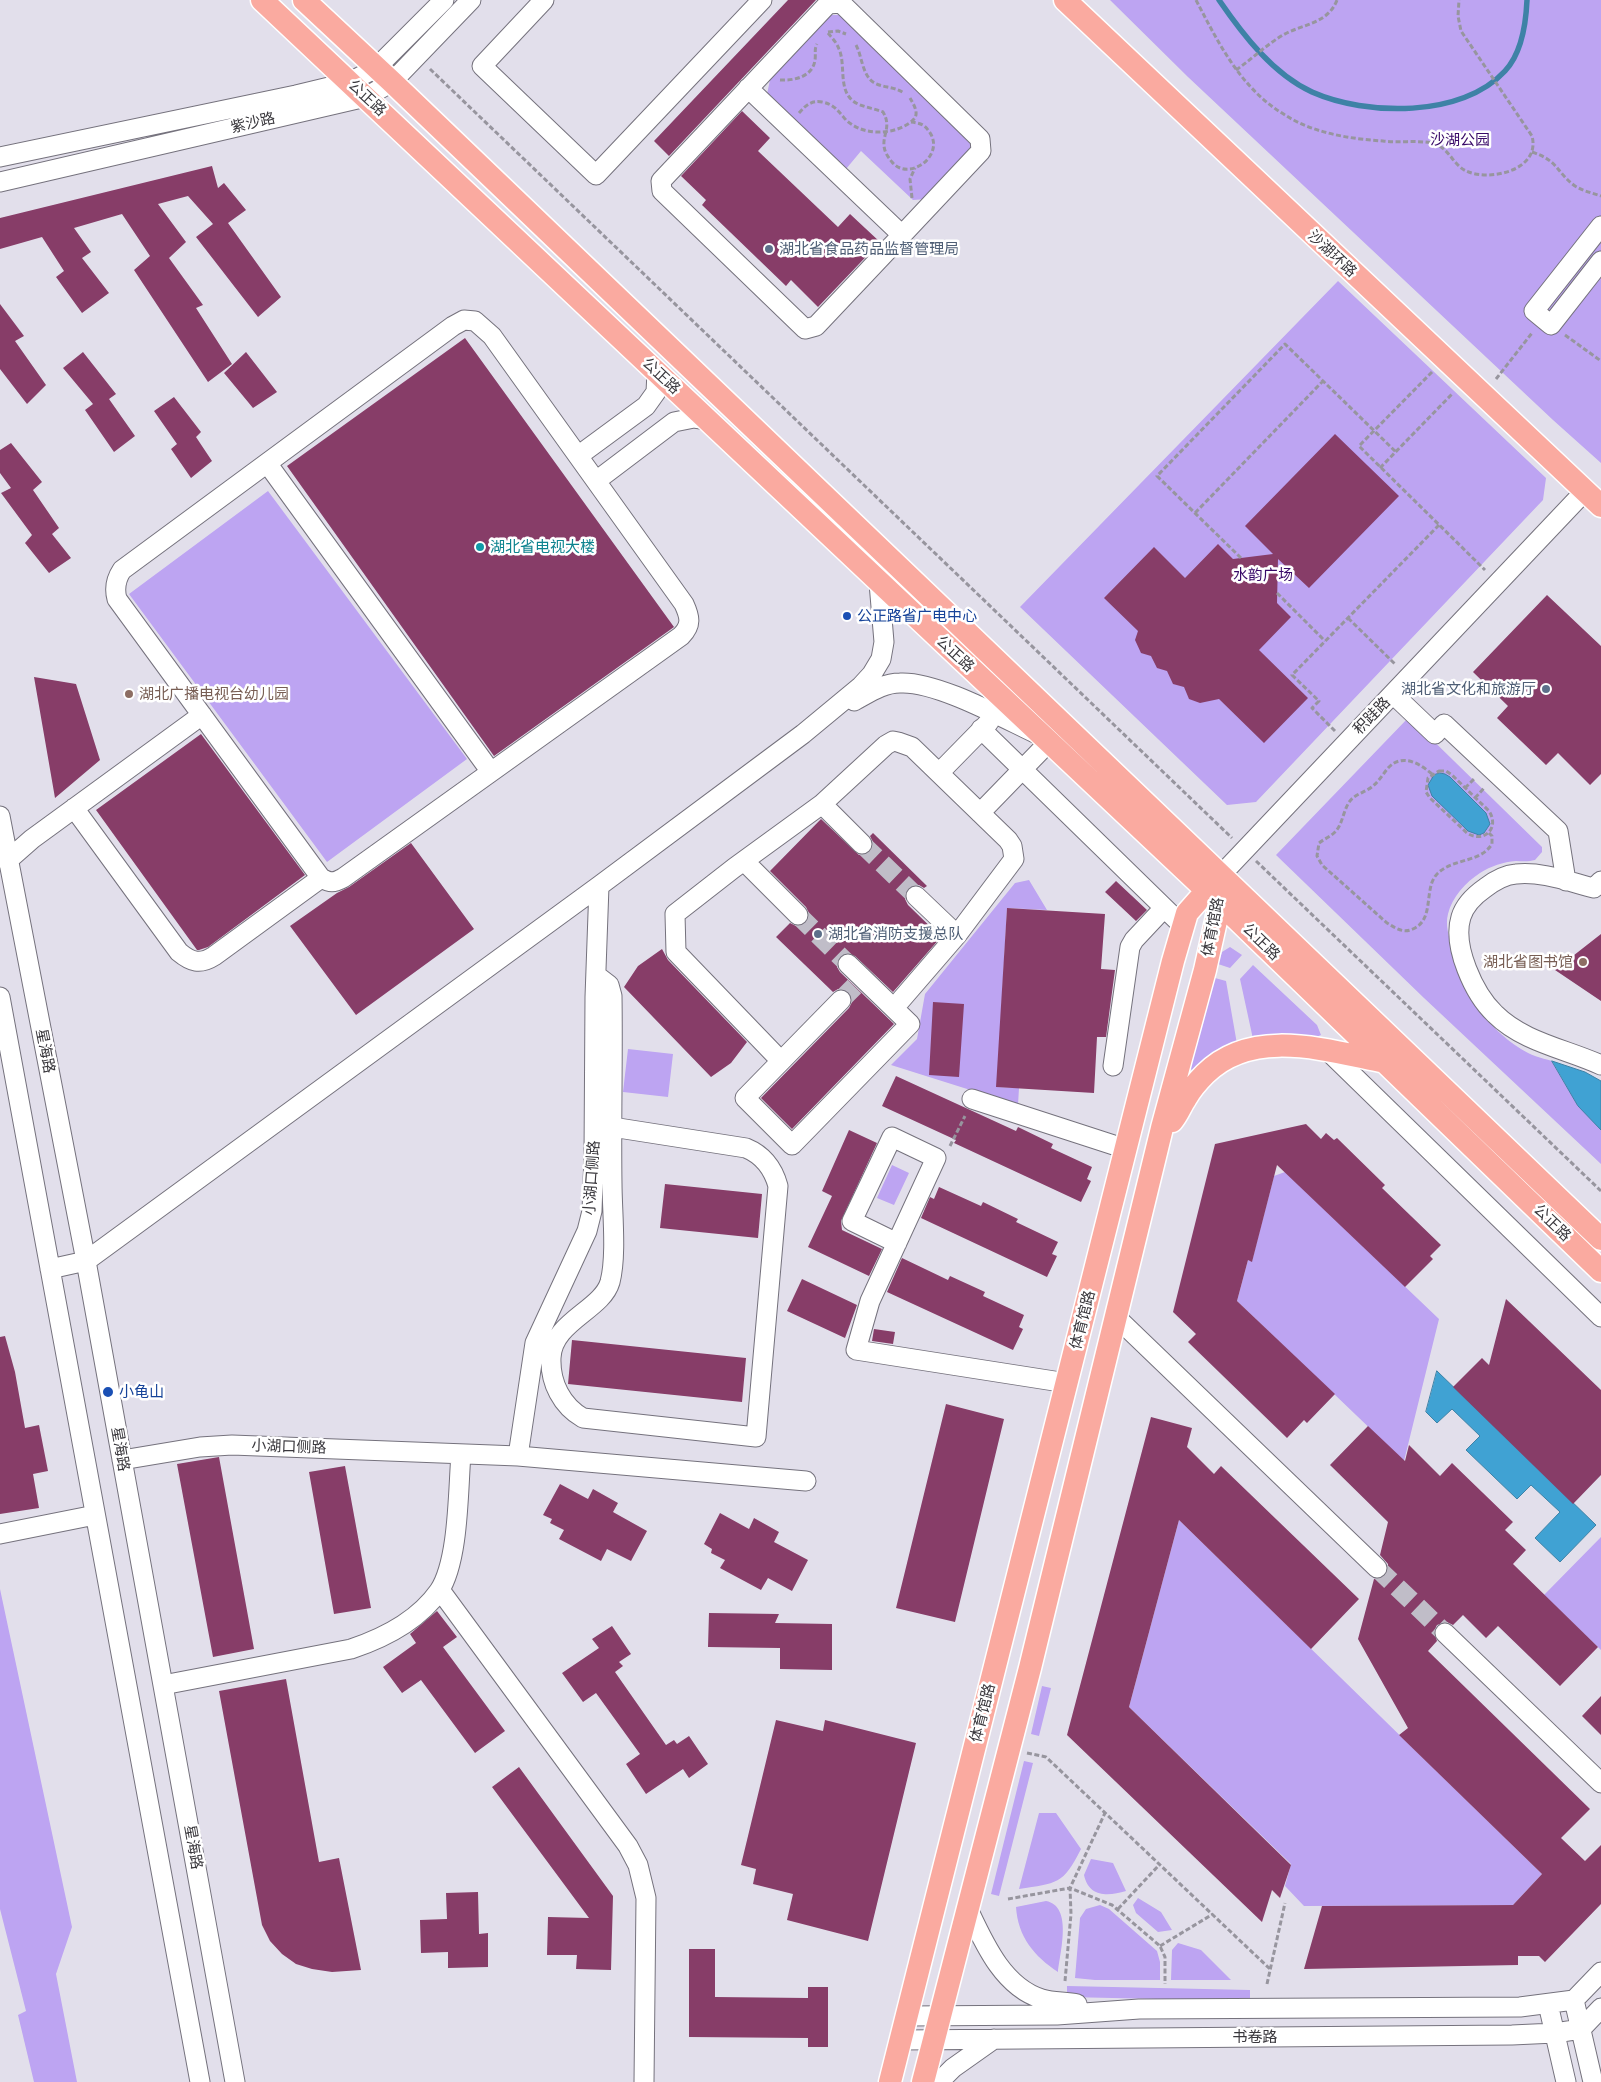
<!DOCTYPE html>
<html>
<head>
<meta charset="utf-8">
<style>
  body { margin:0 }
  canvas { display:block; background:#e2dfeb }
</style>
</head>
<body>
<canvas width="1601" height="2082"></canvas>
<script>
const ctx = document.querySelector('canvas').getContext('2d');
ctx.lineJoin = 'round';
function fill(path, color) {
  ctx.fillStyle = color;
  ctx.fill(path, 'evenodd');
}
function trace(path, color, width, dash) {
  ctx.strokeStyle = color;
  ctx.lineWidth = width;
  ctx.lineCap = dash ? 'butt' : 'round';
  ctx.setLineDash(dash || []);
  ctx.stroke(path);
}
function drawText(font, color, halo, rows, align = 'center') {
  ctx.font = font + ' Raleway,"Noto Sans SC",sans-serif';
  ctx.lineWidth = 5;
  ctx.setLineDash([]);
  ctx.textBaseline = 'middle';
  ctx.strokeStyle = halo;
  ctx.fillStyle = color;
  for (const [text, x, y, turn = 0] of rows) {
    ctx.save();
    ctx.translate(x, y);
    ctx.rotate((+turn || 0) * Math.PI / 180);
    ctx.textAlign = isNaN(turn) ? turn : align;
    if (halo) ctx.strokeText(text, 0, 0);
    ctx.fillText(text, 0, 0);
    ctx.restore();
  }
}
fill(new Path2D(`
  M1110,0H1601V463L1553,420L1188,77Z
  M830,15H843L972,141L971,152L927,199L913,200L861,151L846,169L767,94L770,80Z
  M1338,281L1546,478L1543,500L1256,802L1227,805L1020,607Z
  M268,491L467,759L327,862L129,594Z
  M1409,717L1542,847V852L1535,860C1528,862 1522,861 1516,861C1503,862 1491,866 1480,873C1466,882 1452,897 1448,914C1445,925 1449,937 1452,948C1462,988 1484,1026 1521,1049C1530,1055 1541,1058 1552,1061L1564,1082L1601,1130V1164L1424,998L1276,855Z
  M1029,880L1047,910L1007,908L997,1087L1019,1088L1018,1105L891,1065L917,1039L925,994L1015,883Z
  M1230,947L1242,955L1230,968L1218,964L1222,952Z
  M1253,965L1317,1025L1321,1035L1316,1037L1253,1039L1240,979Z
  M1215,978L1226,981L1237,1044L1192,1071L1190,1066Z
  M628,1049L673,1054L668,1097L623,1092Z
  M892,1165L909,1173L894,1205L877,1198Z
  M1285,1172L1439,1319L1404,1461L1237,1301L1248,1260L1252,1261L1274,1176Z
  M1179,1520L1542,1874L1513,1905L1304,1906L1285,1886L1291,1864L1129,1707Z
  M1601,1537V1650L1544,1595Z
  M0,1589L72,1927L56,1974L77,2082H34L18,2015L26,2011L0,1909Z
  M1042,1686L1051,1688L1039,1736L1031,1734Z
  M1024,1761L1033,1763L999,1896L991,1894Z
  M1039,1813H1056L1081,1849C1063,1885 1057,1883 1019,1889Z
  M1091,1859L1113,1863L1126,1891C1109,1896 1089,1898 1084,1875Z
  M1138,1898L1161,1912L1172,1930L1158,1932L1136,1913L1133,1905Z
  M1046,1901C1073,1906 1060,1952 1058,1972C1034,1956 1018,1937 1016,1907Z
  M1100,1905L1109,1909L1157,1951L1160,1962V1980H1095L1075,1978L1080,1918L1086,1909Z
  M1178,1943L1201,1950L1231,1980H1171L1172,1950Z
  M1067,1986L1250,1990V2001L1067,1997Z`), '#bda4f2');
const water = new Path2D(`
  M1440,773L1445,774L1450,777L1486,813L1490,824L1484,833L1479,835L1468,831L1432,796L1428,785L1434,775Z
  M1552,1061L1585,1072L1601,1081V1130L1578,1106Z
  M1437,1371L1596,1525L1560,1562L1535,1538L1560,1512L1531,1485L1517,1499L1466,1450L1480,1436L1452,1409L1437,1423L1426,1412Z`);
fill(water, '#40a2d3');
trace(water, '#3e82a6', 1);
trace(new Path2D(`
  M1219,0C1243,35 1273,74 1312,92C1366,116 1462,118 1505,71C1522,53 1526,23 1527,0`), '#3e82a6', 5.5);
fill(new Path2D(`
  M788,0H816L669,156L654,141Z
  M742,111L770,138L758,151L838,227L850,214L880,242L818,307L791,280L786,286L702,205L706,200L681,176Z
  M212,166L218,188L224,183L246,210L228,223L281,297L258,317L196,237L213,224L188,196L158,204L186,242L169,258L203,305L196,308L232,364L208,382L134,270L150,256L122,214L74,228L91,252L82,258L109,293L82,313L56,277L64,271L42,237L0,249V218Z
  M0,304L24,336L15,341L46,385L27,404L0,369Z
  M465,338L674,627L494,756L287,466Z
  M83,352L116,394L109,399L135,436L114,452L85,410L93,404L63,368Z
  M246,352L277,392L253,408L224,373Z
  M174,397L201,432L196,437L212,461L191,478L171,449L177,444L154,411Z
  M1335,434L1399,496L1309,588L1278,559L1277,603L1291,617L1259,650L1308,698L1264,743L1219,699L1200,703L1189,699L1184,687L1173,684L1167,671L1157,668L1151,656L1141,653L1135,640L1138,631L1104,598L1154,547L1185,578L1218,544L1233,559L1273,554L1245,526Z
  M11,443L42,482L33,490L59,528L52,534L71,558L49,573L25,543L32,535L1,493L11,488L0,473V450Z
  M1547,595L1601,646V774L1590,785L1558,753L1546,765L1497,718L1508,706L1473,672Z
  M34,677L76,684L100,760L55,798Z
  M201,734L305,875L208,947L199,950H197L96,810Z
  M821,819L859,855H865L870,852L873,842L870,836L873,833L927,886L924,888L919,885H912L905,893V899L908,905L941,937L893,992L855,956L845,953L840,957L837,967L840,972L894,1024L792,1129L761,1098L849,1008L852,1002V997L848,992L838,989L833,992L776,937L790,923L796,926L806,923L809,918V913L806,907L770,871Z
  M411,843L474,929L356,1015L290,926L337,893L349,887Z
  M1116,881L1147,910L1136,921L1105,892Z
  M1007,908L1105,914L1101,969L1115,970L1106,1037H1097L1094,1093L996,1087Z
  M1601,934V1001L1555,970Z
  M662,949L668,960L747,1042L731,1063L711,1077L624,987L638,966Z
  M933,1002L964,1004L959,1077L929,1075Z
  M896,1076L1016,1131L1018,1127L1053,1144L1051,1148L1092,1167L1087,1179L1091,1181L1081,1202L954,1143L956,1140L882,1106Z
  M1306,1124L1321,1139L1326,1133L1334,1140L1337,1138L1385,1185L1382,1188L1441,1245L1430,1256L1433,1259L1405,1287L1277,1165L1252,1262L1248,1260L1237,1301L1335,1394L1307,1423L1304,1420L1287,1438L1188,1342L1196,1334L1173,1312L1215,1144Z
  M849,1130L877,1143L841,1221L842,1230L882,1249L869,1276L808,1247L832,1196L822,1191Z
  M665,1184L762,1194L758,1238L660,1228Z
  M939,1187L981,1206L983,1202L1018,1219L1016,1222L1058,1242L1052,1254L1057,1256L1047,1277L921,1218L930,1197L934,1199Z
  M902,1258L948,1280L950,1276L985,1292L983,1296L1024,1315L1019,1327L1023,1329L1013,1350L887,1292Z
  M802,1279L857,1305L845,1338L787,1311Z
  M1506,1299L1601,1390V1475L1573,1504L1453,1387L1482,1358L1489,1365Z
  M874,1329L895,1332L893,1344L872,1341Z
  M5,1336L15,1372L25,1428L39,1425L48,1471L33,1474L39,1508L0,1514V1337Z
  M572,1340L746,1358L742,1402L568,1384Z
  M946,1404L1004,1419L955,1622L896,1608Z
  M1151,1417L1192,1428L1187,1447L1214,1474L1221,1466L1359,1599L1311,1649L1179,1520L1129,1707L1291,1865L1280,1898L1272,1890L1262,1922L1067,1735Z
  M1368,1426L1405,1461L1409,1445L1440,1476L1452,1463L1513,1522L1505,1530L1526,1550L1513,1564L1598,1647L1560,1686L1498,1626L1486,1638L1463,1615L1453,1625L1447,1622L1437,1625L1434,1631L1437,1641L1428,1651L1590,1809L1561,1838L1585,1861L1601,1845V1904L1545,1962L1539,1956H1518V1965L1304,1969L1322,1906L1513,1905L1542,1874L1399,1735L1408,1728L1358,1639L1374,1579H1381L1388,1571V1564L1380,1555L1388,1522L1330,1465Z
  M219,1457L254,1649L213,1657L177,1464Z
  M345,1466L371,1608L334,1614L309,1472Z
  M560,1484L588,1499L593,1489L618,1503L613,1512L647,1531L631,1561L607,1549L601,1561L559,1539L564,1530L550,1523L552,1519L543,1515Z
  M720,1513L749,1529L754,1518L779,1532L774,1542L808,1560L792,1591L768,1578L761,1590L720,1568L725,1560L711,1553L712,1549L704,1544Z
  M437,1611L457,1637L443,1647L505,1731L475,1753L421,1680L402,1693L383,1667L416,1643L410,1634Z
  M709,1613L779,1614L775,1623L832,1624V1670L780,1669V1648L708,1647Z
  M612,1626L631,1654L619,1662L623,1666L615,1672L666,1745L674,1740L677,1744L689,1736L708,1764L689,1778L683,1769L646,1794L626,1764L640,1754L596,1693L583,1702L562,1673L599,1648L592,1639Z
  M286,1679L319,1862L339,1858L361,1970L332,1972L312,1969L296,1964L282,1954L270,1941L262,1925L219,1691Z
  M1601,1696V1735L1582,1716Z
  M776,1720L823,1731L825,1720L916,1743L868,1941L787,1920L793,1894L753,1884L756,1869L741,1865Z
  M519,1767L613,1896L611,1970L576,1969L577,1955H547L548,1917L589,1918L492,1787Z
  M478,1892L479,1934L488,1933V1967L448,1968V1952L421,1953L420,1920L447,1919L446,1893Z
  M689,1949H715V1997L808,1998V1987H828V2047H808V2038L689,2037Z`), '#873d68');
trace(new Path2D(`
  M862,844L916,896
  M798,915L848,964
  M841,1000L860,981
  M1377,1568L1445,1633`), '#c0bdc8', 19, [19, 9]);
const minor = new Path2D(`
  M544,0L482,66L596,175L762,0
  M748,88L902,235L816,326L805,329L662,191L661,181L828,4L841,3L980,139L981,151L902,235
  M0,157L296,95L350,82L376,68L444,0
  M0,182L366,97L392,82L471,0
  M1601,226L1534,311L1551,325L1601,261
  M464,320L475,321L492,336L684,604C690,617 692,625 681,636L343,878C334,883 330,883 321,878L117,599C114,588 116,579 122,570L453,326Z
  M578,456L646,406L656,392L657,372
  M267,463L491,772
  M596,481L674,422L694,418L708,420
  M1393,694L1435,734L1444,724L1558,831L1566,881
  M854,701C869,693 883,683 900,683C936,681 1001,717 1035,733
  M981,729L1184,927
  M939,773L989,722
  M822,804L862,844
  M74,808L179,952C191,962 200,965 214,956L321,878
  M980,813L1049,742
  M0,816L86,1261L235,2082
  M7,861L32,839L202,715
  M744,861L798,915
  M1221,875L1585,491
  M1601,881L1594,888C1570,882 1541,871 1516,874C1504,875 1494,881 1485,888C1475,895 1465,904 1461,917C1452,946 1474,994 1495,1014C1523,1042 1566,1049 1601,1065
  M916,896L957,935
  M596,975L609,985L612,996C613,1058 611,1121 612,1183C612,1211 617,1255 610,1282C602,1310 552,1322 551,1358C550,1383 562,1406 583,1418L756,1437L778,1186C773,1168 763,1155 746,1148L612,1127
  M0,997L200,2082
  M841,1000L745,1098L792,1145L910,1024L848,964
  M1328,1051L1601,1317
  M781,1061L676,952L675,914L734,868L822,804L886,745L893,741L898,742L912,747L1008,840L1012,846L1014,859L957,935L894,1008
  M1113,1066L1130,947L1134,940L1164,908
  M972,1099L1126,1149
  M897,1243L852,1221L892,1137L936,1158L870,1301L856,1350L1067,1383
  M50,1269L86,1261L599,886L803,734L861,686L872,674L881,659L884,642L879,583
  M1115,1316L1377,1568
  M518,1456L535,1343L587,1231L592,1211L594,1155L595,997L599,886
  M122,1460L200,1447L232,1445L518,1456L806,1481
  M0,1534L95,1515
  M440,1590L628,1846L638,1865L646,1898L644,2082
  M1445,1633L1601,1783
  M163,1685L351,1649C384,1638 418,1621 439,1591C459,1561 458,1490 461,1454
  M968,1909C984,1943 1003,1987 1042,1999C1054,2003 1066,2001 1077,2004
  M1574,2000L1593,2082
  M1548,2004L1566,2082
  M907,2016L1057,2015L1139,2009L1520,2007L1574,2000L1601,1972
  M901,2040L1512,2035L1555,2033L1581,2029L1601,2008
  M939,2082L953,2068L994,2039`);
const major = new Path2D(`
  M262,0L1220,903L1601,1271
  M304,0L392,82L1601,1239
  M1065,0L1601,506
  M1172,1121C1178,1114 1181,1105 1186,1098C1191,1089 1198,1081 1205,1074C1253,1026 1328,1051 1386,1062
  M890,2082L1173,961L1187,913L1217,879
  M923,2082L1030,1668L1162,1128L1205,970L1220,903V890`);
trace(minor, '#75727d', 21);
trace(major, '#fff', 25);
trace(new Path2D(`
  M1196,0C1219,44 1241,89 1285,115C1313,133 1350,139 1383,141C1399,143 1416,140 1432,143C1449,147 1452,164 1466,171C1490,182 1541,170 1532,136L1461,31L1458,16L1459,0
  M828,32L838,31L846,34
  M828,33C832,38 837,43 839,49C846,65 838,89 853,101C861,107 873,108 883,112C895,132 873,140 892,162C909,183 948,154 928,130C924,124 919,123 911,122
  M856,45C862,56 862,74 873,82C882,88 894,86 904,93
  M430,69L1232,838
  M1236,70C1252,59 1266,45 1283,35C1302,24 1328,24 1337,0
  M780,80C795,81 813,76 815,60C816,54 814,49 817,44
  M799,113C805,106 811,100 822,102C834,104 839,112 846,120C858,131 874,134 890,131C897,130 909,125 914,119C919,113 914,105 910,98
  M1532,152C1559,161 1556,172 1575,186C1583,191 1592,193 1601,196
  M912,198L910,179L915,168
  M1565,335L1601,361
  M1432,372L1359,446L1485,570
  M1496,379L1532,333
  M1380,468L1453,393
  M1195,513L1323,381
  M1241,558L1157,476L1285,344L1396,452
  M1277,593L1325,641
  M1348,618L1396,665
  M1335,731L1312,708L1319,701L1292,675L1439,525
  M1439,771H1446L1452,775L1489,811C1500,828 1484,844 1467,833L1430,798L1426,792L1428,778Z
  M1432,774C1419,763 1402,753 1388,768C1383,774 1379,781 1373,786C1365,793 1353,794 1348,804C1343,813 1342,825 1335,832C1330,837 1324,839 1319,843L1317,856L1322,865L1387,923C1397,929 1404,934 1415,928C1435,917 1423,887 1438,873C1454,858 1480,863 1492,844V836L1489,833
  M1465,788L1475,778
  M1475,798L1485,787
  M1256,861L1601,1191
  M950,1146L965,1116
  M1027,1753L1046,1757L1270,1969
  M1008,1899L1070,1888L1112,1905L1160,1946L1165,1957V1984
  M1118,1909L1160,1864
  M1160,1946L1213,1914
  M1065,1981L1071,1914L1070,1888L1105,1813
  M1267,1984L1285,1903`), '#97959e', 3, [5, 2.5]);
trace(minor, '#fff', 19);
trace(major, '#faaaa0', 22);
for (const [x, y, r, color] of [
  [769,249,5,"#5c6f8a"],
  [480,547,5,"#0f9aa8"],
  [847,616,5,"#1a4fb4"],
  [1546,689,5,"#5c6f8a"],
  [129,694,5,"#8d6e63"],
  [818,934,5,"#5c6f8a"],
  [1583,962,5,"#8d6e63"],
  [108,1392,6,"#1a4fb4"]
]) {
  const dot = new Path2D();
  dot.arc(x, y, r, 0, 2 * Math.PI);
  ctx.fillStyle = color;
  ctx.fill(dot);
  trace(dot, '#fff', 2);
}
drawText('15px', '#39373c', '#fff', [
  ["公正路",367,98,43],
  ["紫沙路",253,123,-13],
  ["沙湖环路",1332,254,43],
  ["公正路",661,376,43],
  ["公正路",955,654,43],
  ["积跬路",1372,716,-46],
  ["体育馆路",1213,927,-79],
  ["公正路",1261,942,44],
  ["星海路",45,1051,79],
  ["小湖口侧路",592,1178,-86],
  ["公正路",1552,1223,44],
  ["体育馆路",1083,1320,-76],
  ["小湖口侧路",289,1447,2],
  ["星海路",120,1449,80],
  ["体育馆路",983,1713,-76],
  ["星海路",193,1847,80],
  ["书卷路",1255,2037]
]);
drawText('15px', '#380968', '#fff', [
  ["沙湖公园",1460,140],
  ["水韵广场",1263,575]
]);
drawText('15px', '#4e5e75', '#fff', [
  ["湖北省食品药品监督管理局",779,249],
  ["湖北省文化和旅游厅",1536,689,"right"],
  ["湖北省消防支援总队",828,934]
], 'left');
drawText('15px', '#0d838f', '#fff', [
  ["湖北省电视大楼",490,547]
], 'left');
drawText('15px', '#164399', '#fff', [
  ["公正路省广电中心",857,616],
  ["小龟山",119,1392]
], 'left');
drawText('15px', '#785e54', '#fff', [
  ["湖北广播电视台幼儿园",139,694],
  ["湖北省图书馆",1573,962,"right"]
], 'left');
</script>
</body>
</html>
